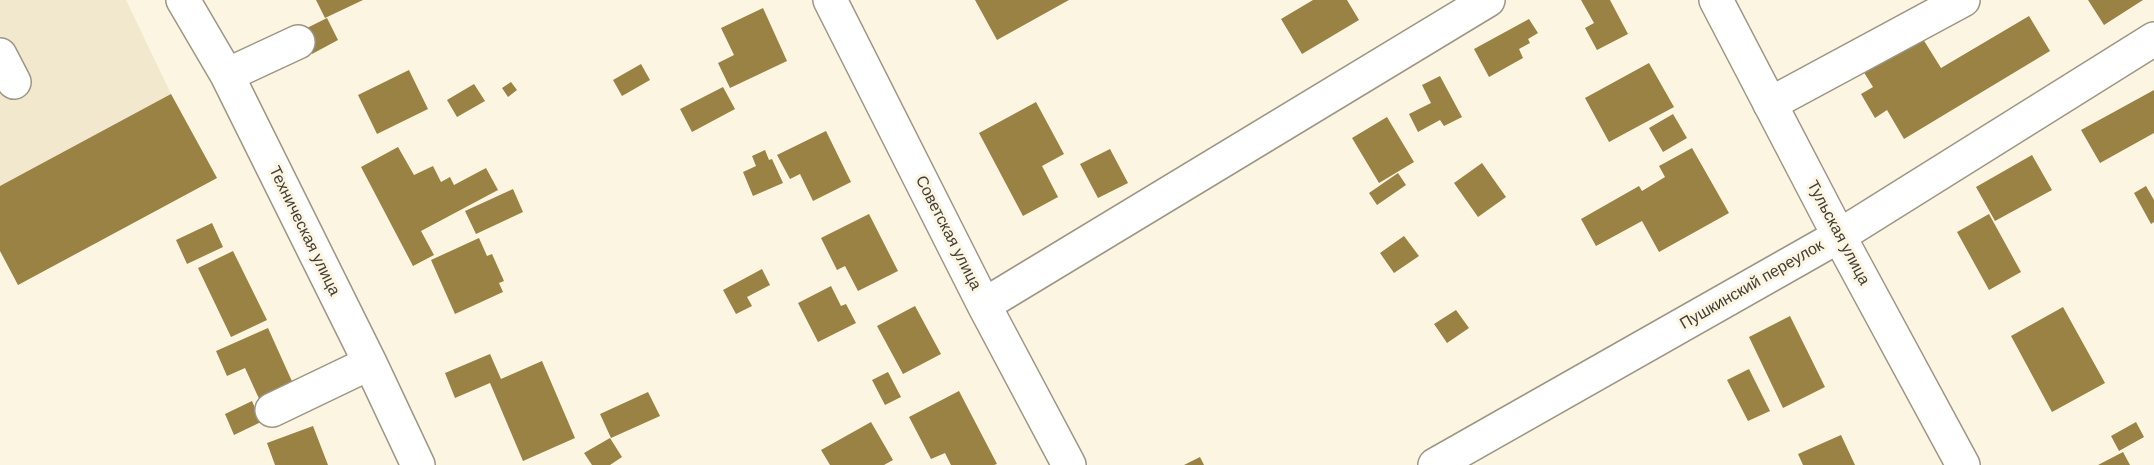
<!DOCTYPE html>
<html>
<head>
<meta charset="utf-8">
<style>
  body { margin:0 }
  canvas { display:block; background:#fcf5e1 }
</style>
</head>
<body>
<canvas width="2154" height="465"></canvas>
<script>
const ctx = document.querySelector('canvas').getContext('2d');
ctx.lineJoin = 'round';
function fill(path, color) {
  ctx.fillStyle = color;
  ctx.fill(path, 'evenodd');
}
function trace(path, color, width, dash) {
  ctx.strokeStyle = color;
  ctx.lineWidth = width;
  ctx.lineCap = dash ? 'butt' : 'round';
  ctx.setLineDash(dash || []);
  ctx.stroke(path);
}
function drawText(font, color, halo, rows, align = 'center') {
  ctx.font = font + ' Arial,sans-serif';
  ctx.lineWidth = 6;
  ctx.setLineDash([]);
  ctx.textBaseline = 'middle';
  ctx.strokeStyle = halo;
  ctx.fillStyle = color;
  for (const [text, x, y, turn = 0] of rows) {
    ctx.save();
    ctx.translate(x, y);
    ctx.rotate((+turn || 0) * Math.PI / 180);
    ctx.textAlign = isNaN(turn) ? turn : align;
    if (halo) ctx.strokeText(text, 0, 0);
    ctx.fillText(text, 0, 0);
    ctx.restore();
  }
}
fill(new Path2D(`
  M0,0H126L171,94L217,178L18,285L0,251Z`), '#f2e8cd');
fill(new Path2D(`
  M316,0H363L325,18Z
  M975,0H1069L997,40Z
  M1313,0H1347L1359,20L1302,54L1281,19Z
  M1581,0H1610L1628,34L1597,50L1585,28L1594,23Z
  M2088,0H2143L2104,25Z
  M763,8L787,61L730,88L718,63L734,55L721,28Z
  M2029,16L2050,51L1904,139L1887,110L1875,118L1861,94L1873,87L1860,66L1918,31L1941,68Z
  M327,18L338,40L312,54L301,31Z
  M1529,19L1538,33L1528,39L1530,43L1519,49L1523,58L1489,77L1474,49Z
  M1649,63L1674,107L1609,142L1585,98Z
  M641,64L650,80L622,96L613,80Z
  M409,70L428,109L377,134L358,95Z
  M1440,76L1462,117L1444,126L1440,120L1418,132L1409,114L1431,103L1422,85Z
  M511,82L517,90L508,97L502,88Z
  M474,84L485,101L457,117L447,100Z
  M723,87L735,109L692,132L680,109Z
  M2154,90V133L2100,163L2081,130Z
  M171,94L217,178L18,285L0,251V186Z
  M1036,102L1064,154L1042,166L1058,197L1023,216L979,133Z
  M1673,114L1687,138L1663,152L1649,128Z
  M1387,117L1414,162L1379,183L1352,138Z
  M826,131L851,182L813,201L800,174L790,179L777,155Z
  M398,147L414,175L433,166L441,182L450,177L454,185L486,168L498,190L421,231L434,255L413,266L361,167Z
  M1692,148L1729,213L1659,252L1642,221L1596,246L1581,219L1639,186L1642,191L1665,177L1659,166Z
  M1110,149L1128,183L1098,198L1080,164Z
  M765,150L769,160L772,159L783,183L753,196L743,172L756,166L752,156Z
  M2032,155L2052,190L1995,221L1976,187Z
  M1482,163L1506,197L1478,217L1454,183Z
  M1398,173L1406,185L1377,205L1369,193Z
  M2146,186L2154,200V222L2151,224L2134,193Z
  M513,189L523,212L476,234L465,211Z
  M869,214L898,271L858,291L845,266L837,270L821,238Z
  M1989,214L2021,272L1989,290L1957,232Z
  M212,223L223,247L187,264L176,240Z
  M1404,236L1419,256L1394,273L1380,253Z
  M479,238L487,256L492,254L504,281L499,283L503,292L455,314L431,260Z
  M233,251L267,320L231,337L198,268Z
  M762,269L770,285L747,297L752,306L736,314L723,290Z
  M831,286L841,306L846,304L856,323L818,342L798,303Z
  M915,306L941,354L903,374L877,326Z
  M2063,307L2105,383L2052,412L2011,336Z
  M1456,310L1469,328L1447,343L1434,324Z
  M1790,316L1825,387L1783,408L1749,337Z
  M268,328L295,388L261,403L245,368L227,376L216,351Z
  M490,354L501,379L542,361L575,438L523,461L490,383L455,398L445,373Z
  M1749,369L1770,411L1748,421L1727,380Z
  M888,372L901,397L885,405L872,380Z
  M959,391L997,464L994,465H951L945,453L931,459L909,417Z
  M648,392L660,416L611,438L600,414Z
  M252,401L261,422L234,435L225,414Z
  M871,422L893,460L884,465H830L821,450Z
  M2136,422L2144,437L2119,451L2111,436Z
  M313,426L328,465H275L267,443Z
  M1841,435L1855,465H1803L1798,454Z
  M610,438L622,457L610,465H592L584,453Z
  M2123,452L2130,465H2098Z
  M1200,457L1204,465H1184Z`), '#998243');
const minor = new Path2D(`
  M183,0L227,75L370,363L418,465
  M830,0L984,305L1069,465
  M0,55L14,82
  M227,75L298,42
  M1770,104L1963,0
  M984,305L1488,0
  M272,410L370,363
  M1435,465L1839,236L2154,39`);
const major = new Path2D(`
  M1716,0L1839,236L1963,465`);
trace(minor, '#9d9684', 36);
trace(major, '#9d9684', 36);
trace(minor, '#fff', 33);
trace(major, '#fff', 33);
drawText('16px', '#3f3d35', '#fcf5e1', [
  ["Техническая улица",304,231,64],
  ["Советская улица",948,233,63],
  ["Тульская улица",1838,233,62],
  ["Пушкинский переулок",1752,285,-30]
]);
</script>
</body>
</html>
